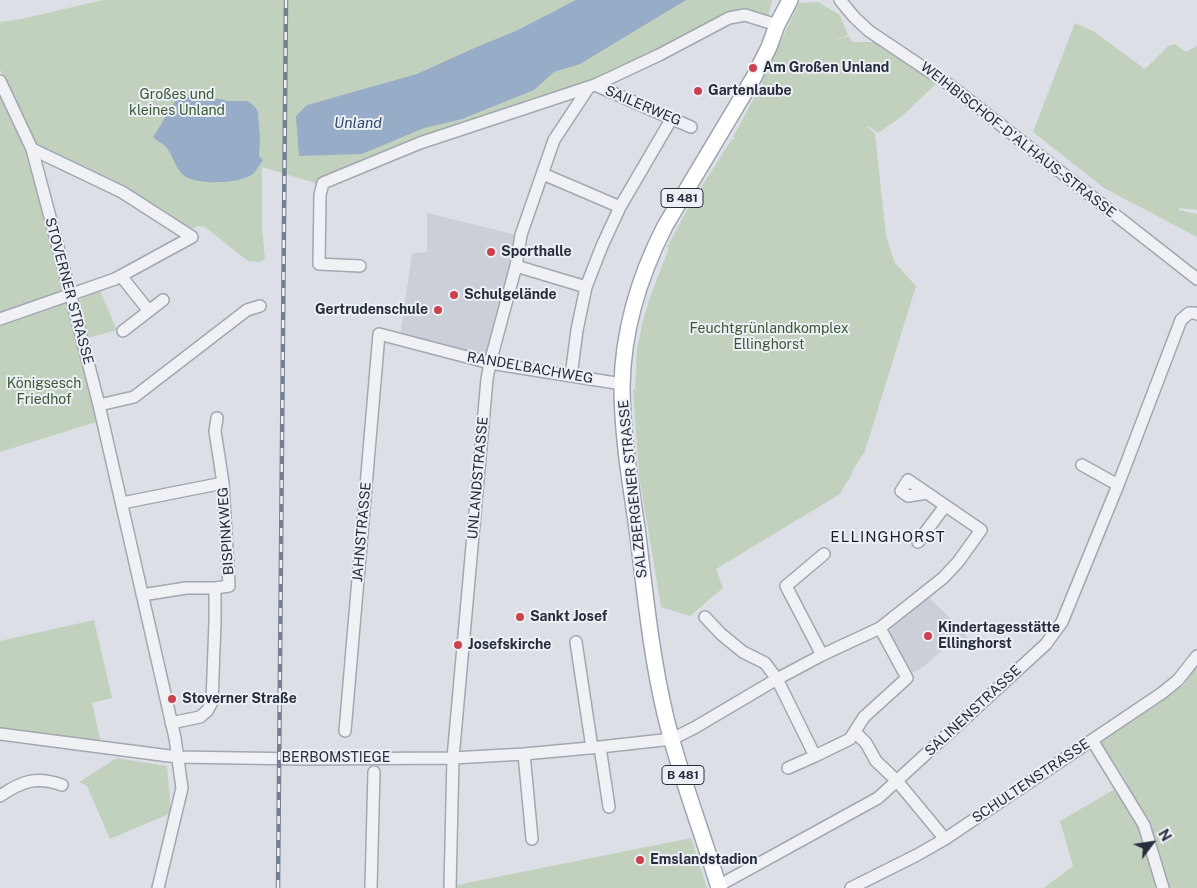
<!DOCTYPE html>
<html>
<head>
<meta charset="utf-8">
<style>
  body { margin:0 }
  #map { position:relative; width:1197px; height:888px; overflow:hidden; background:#dce0e6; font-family:"Public Sans",sans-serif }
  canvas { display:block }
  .north { position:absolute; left:1127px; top:818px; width:50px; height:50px; -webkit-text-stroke:4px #eceff4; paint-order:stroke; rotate:59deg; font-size:14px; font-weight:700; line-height:20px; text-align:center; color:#262d3c }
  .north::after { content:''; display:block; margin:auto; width:18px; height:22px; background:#262d3c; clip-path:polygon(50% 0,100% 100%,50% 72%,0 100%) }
</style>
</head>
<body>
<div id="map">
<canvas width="1197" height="888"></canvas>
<div class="north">N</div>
</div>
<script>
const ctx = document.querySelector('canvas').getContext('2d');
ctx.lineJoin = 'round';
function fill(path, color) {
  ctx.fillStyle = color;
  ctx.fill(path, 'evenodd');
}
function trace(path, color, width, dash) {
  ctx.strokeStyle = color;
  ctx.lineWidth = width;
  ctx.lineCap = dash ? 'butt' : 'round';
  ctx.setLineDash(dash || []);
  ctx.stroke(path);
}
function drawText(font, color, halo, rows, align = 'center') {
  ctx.font = font + ' "Public Sans",sans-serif';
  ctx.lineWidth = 4;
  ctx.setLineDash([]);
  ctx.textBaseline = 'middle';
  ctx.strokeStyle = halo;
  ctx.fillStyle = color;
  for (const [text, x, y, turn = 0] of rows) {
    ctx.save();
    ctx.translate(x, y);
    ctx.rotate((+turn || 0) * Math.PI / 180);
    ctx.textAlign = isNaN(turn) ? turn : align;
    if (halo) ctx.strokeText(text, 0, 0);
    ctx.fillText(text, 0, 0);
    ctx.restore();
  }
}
fill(new Path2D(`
  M427,213L517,235L487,358L400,336L412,253L427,252Z
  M928,597L964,631L969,643L948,640L945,643L946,647L922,668L913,672L908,671L891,640L890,632V630Z`), '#cbcfd8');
fill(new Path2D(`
  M103,0H772L768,18L739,11L622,70L318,184L262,167V228L265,259L260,262L248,261L205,227C196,225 194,227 186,233L179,227L37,151L32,134L20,111L0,70V22L21,19Z
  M818,2L840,15L848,35L834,41L849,36L852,42H896L905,52L910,66L938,82L901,117L878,133L868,126L867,127L875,133L886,236L895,263L916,286L865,451L853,470L849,480L846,483L840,494L716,569L723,588L690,616L661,607L639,475L633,390H635L637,349L643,320L650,297L669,248L667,247L688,208L732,139L734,140L735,139L733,137L761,85H765L761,83L799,3Z
  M1075,23L1093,31L1145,69L1168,46L1175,44L1186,52L1197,46V210L1179,208V210L1197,214V237L1104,188L1033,132Z
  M0,96L26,151L66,293L96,422L0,452Z
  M100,291L117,330L88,338L79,303C81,294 92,293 100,291Z
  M94,620L112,698L92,703L101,743L0,731V641Z
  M1197,665V888H1044L1073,866L1060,821L1127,782L1100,741L1184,685Z
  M117,758L167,766L171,813L110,839L87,786L79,782Z
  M691,838L707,888H457V885Z`), '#c2d0be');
fill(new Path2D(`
  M576,0H686L580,64L554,72L534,90L462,119L424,128L362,154L299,156L296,116L307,105L417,74L472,49L516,31Z
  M181,94H197L228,101H248L256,108L258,113L260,139L259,156L263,160C260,164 257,169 254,173C242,184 200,185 186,177C176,171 174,158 167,148C164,144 157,141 153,137C163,123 169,107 181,94Z`), '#97acc6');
const minor = new Path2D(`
  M840,0L854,17L869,31L951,86L1197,279
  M0,81L32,149L71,296L99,405L175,738L182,788L158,888
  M595,85L691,127
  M543,174L620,207
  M360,266L319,264L320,195L323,183L420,143L595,85L659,55L729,18L745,15L777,25
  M516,266L586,287
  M121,276L149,311
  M0,319L115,279L192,237L122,192L32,149
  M123,331L163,300
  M571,376L577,330L586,287L602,246L620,207L672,118
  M99,405L134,397L247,310L260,306
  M1082,465L1118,485
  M122,503L223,483
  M918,542L945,506
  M142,595L186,588H215
  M705,617L721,634L743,652L765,663L777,679L815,756L850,739L864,717L907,678L880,628
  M576,642L592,748
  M822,655L786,586L824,554
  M171,723L200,717L207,711L212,702L215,622V588L229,586L223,483L215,431L217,418
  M345,731L379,334L490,363L622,384
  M855,732L866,743L876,761L897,781L945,839
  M0,734L177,757L303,759L453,758L524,754L600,747L672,739L694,728L777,679L822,655L880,628L943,578L958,562L981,530L908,480L901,491L908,496L927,493
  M1092,740L1144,825L1163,888
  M600,747L609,807
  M524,754L532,839
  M788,768L815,756
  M0,796C22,781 36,776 62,785
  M718,886L878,798L1046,644L1062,622L1118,485L1181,320L1189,313H1195L1197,314
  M371,888L374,772
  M450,888L453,758L487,379L490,363L516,266L521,235L554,140L589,87
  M851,888L917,855L945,839L1162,693L1178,680L1197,656`);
const major = new Path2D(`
  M719,888C702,831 680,776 666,718C651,656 645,592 637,528C630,481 622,433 622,386C623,330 640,275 665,226L754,77L769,47L777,25L790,0`);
trace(minor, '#a2a7b0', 14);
trace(major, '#9ca4b2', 18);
trace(minor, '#eff1f5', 11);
trace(major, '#fff', 15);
const rail = new Path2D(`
  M278,888L286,0`);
trace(rail, '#767f90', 4.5);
trace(rail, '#eceff4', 2.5, [8]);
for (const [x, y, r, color] of [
  [753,68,5,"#cc4150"],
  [698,91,5,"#cc4150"],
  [491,252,5,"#cc4150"],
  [454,295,5,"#cc4150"],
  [438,310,5,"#cc4150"],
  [520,617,5,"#cc4150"],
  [928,636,5,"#cc4150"],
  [458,645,5,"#cc4150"],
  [172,699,5,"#cc4150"],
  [640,860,5,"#cc4150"]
]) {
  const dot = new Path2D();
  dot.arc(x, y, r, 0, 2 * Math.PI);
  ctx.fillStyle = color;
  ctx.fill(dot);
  trace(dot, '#eceff4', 2);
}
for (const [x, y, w] of [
  [682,198,42],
  [683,775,42]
]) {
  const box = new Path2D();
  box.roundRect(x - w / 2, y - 9.5, w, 19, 4);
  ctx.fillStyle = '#eceff4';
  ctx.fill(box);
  trace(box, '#262d3c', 1);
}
drawText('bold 12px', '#262d3c', null, [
  ["B 481",682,198],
  ["B 481",683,775]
]);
drawText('bold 14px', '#262d3c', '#eceff4', [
  ["Am Großen Unland",763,68],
  ["Gartenlaube",708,91],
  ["Sporthalle",501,252],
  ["Schulgelände",464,295],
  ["Gertrudenschule",428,310,"right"],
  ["Sankt Josef",530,617],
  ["Kindertagesstätte",938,628],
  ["Ellinghorst",938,644],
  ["Josefskirche",468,645],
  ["Stoverner Straße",182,699],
  ["Emslandstadion",650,860]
], 'left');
drawText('14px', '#395834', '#eceff4', [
  ["Großes und",177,95],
  ["kleines Unland",177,111],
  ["Feuchtgrünlandkomplex",769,329],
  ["Ellinghorst",769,345],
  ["Königsesch",44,384],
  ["Friedhof",44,400]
]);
drawText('14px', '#262d3c', '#eceff4', [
  ["SAILERWEG",643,106,23],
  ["WEIHBISCHOF-D'ALHAUS-STRASSE",1018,140,38],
  ["STOVERNER STRASSE",69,291,75],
  ["RANDELBACHWEG",530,368,10],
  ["UNLANDSTRASSE",478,478,-85],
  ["SALZBERGENER STRASSE",633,489,-96],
  ["BISPINKWEG",226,531,-94],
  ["JAHNSTRASSE",362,532,-85],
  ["SALINENSTRASSE",973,711,-43],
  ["BERBOMSTIEGE",336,758],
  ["SCHULTENSTRASSE",1031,781,-34]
]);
drawText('italic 15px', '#314a6f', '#eceff4', [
  ["Unland",358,123]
]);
ctx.letterSpacing = '1px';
drawText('15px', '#191f2d', '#eceff4', [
  ["ELLINGHORST",888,537]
]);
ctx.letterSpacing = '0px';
</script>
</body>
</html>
